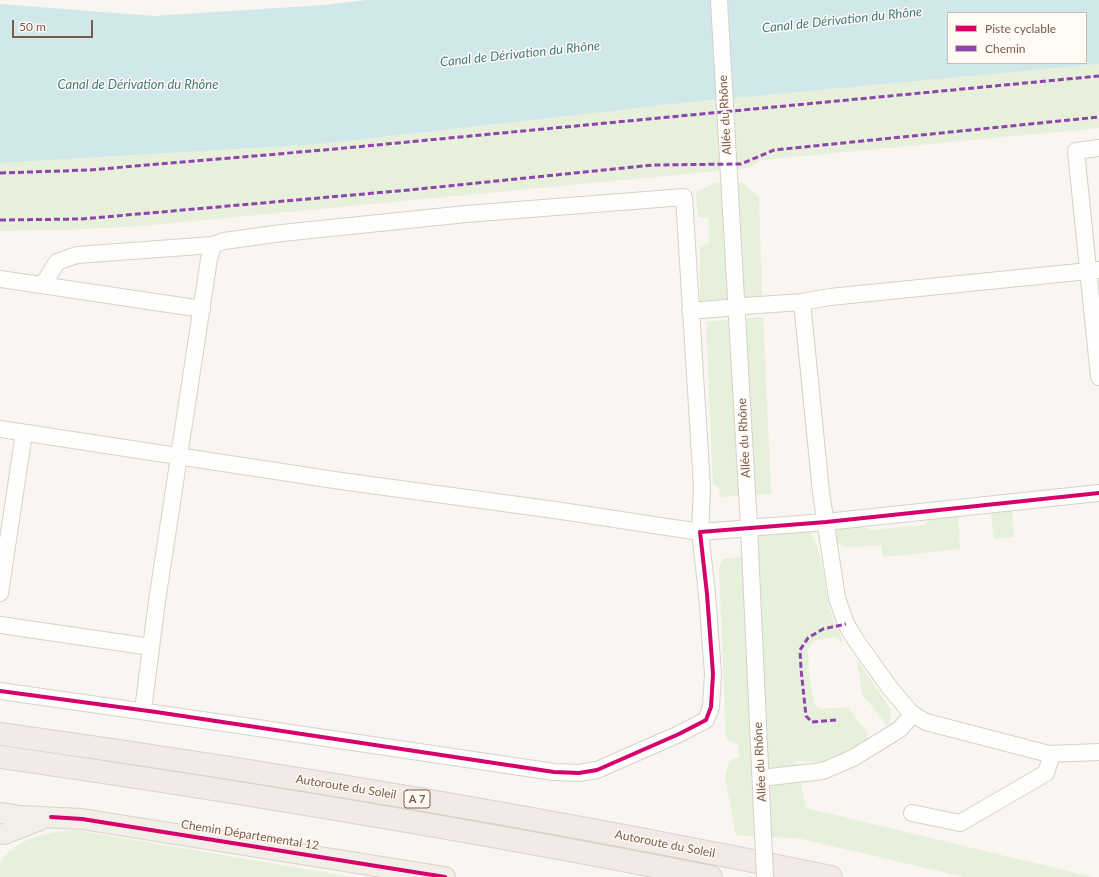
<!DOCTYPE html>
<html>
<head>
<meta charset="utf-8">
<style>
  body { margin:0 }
  #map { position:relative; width:1099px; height:877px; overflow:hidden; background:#f9f5f0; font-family:Lato,sans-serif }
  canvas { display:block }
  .legend { position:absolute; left:947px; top:12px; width:140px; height:52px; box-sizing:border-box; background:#fffaf3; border:1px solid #cabbb1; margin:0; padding:5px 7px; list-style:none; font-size:12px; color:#7a5c4d }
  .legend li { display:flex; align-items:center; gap:8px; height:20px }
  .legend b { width:20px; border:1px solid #cabbb1 }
  .scale { position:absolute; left:12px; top:20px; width:81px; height:18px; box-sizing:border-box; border:2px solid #7a5c4d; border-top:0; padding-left:5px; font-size:12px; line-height:14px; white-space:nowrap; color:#7a5c4d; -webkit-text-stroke:3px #fffaf3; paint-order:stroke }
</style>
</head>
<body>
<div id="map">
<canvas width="1099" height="877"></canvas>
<ul class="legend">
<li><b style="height:5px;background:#d6006c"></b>Piste cyclable</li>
<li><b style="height:5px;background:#8e44ad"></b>Chemin</li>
</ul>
<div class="scale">50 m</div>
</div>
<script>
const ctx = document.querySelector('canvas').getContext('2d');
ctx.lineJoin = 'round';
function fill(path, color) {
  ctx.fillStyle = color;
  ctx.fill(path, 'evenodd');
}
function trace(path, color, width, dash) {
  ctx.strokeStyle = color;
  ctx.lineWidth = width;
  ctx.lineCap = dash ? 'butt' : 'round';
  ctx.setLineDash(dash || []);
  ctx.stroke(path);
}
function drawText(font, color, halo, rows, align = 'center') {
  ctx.font = font + ' Lato,sans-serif';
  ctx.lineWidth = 3;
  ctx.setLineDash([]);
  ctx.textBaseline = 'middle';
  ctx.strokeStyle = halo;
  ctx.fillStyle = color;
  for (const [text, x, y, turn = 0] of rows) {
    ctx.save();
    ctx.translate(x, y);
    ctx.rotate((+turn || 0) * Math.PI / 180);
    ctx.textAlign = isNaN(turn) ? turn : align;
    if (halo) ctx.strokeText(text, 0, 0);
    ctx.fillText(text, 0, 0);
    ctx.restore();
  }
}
fill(new Path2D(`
  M1099,64V128L762,160L749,168L142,226L65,230L0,231V163L321,144L682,103Z
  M715,183H743L759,197L762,297L700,301V246L709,244V218L698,217L696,192Z
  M763,317L771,494L720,497L719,488L713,484L706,322Z
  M1012,510L1014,537L994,539L991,514Z
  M958,515L960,549L883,557L881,545L845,547L837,543V531L855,524L872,530L926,525L930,517Z
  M809,531C826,555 823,588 832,616C834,624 839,631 842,639L841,643L835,637L814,641L808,649L809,675L814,704L821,709L848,707L867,732L868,746C842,759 825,766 796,760L806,808L1093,877H964L802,839L736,835L725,777L730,760L740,757L738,745L726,738L719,567L723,559L756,555L754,535Z
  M857,660L891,710L889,728L862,694Z
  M75,830L352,877H0V862C18,837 46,833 75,830Z`), '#e7f0db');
fill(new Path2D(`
  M367,0H1099V64L682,103L321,144L0,163V4L154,16L324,5ZM948,13H1086V63H948Z`), '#d0e8ea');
const minor = new Path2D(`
  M719,0L749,527L763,833
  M1099,148L1076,151L1099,377
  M0,279L202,309
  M43,285L57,262L77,255L213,245
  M802,302L830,297L1099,270
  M745,306L802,302L821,492L837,598L846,624L857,642L890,688L911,713L926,722L1049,754L1099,752
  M690,311L726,308
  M0,429L341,481L555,510L700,532L739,529
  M759,527L826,522L1099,493
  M0,593L24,433
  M0,625L151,647
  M0,691C185,717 369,744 554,772L579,773L597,770L679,734L706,720L711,707L713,674L707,594L700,532L702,488L684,197L466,214L282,233L224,241L213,245L209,259L157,601L143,710
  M761,778L823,771L853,758L900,729L913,714
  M912,813L960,823L1046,773L1052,754`);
const major = new Path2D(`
  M2,813L20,816L82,819L445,877
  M4,834L40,820`);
const highway = new Path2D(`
  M0,734C278,773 556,820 831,877
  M0,757C238,791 475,831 711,877`);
trace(minor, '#d7d1cb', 18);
trace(major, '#dad1cc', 22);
trace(highway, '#dad1cc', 24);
trace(minor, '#fefefd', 16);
trace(major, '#f3eee8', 20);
trace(highway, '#f2eae7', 22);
const minorBridge = new Path2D(`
  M763,833L765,877`);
trace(minorBridge, '#d7d1cb', 18, []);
trace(minorBridge, '#fefefd', 16);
trace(new Path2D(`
  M0,173L89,170L324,150L1099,76
  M0,220L82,219L409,190L653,165L741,164L774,150L1099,117
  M836,720L812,722L806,716L801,669L800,650L808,638L823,629L846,624`), '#8e44ad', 3, [6, 3]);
trace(new Path2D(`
  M0,691L156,712L554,772L579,773L597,770L679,734L706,720L711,707L713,674L707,594L700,532L826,522L1099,493
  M51,817L82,819L445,877`), '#d6006c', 4);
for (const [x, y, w] of [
  [417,799,26]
]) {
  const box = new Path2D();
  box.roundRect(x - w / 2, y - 9, w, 18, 3);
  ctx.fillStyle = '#fffaf3';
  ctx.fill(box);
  trace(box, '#7a5c4d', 1);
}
drawText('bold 11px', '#7a5c4d', null, [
  ["A 7",417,799]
]);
drawText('12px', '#7a5c4d', '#fffaf3', [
  ["Allée du Rhône",725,115,-93],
  ["Allée du Rhône",744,438,-93],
  ["Allée du Rhône",760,762,-93],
  ["Autoroute du Soleil",346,787,9],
  ["Chemin Départemental 12",250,835,9],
  ["Autoroute du Soleil",665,844,11]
]);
drawText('italic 13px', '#437c86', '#fffaf3', [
  ["Canal de Dérivation du Rhône",842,20,-6],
  ["Canal de Dérivation du Rhône",520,54,-6],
  ["Canal de Dérivation du Rhône",138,85]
]);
</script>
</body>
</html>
